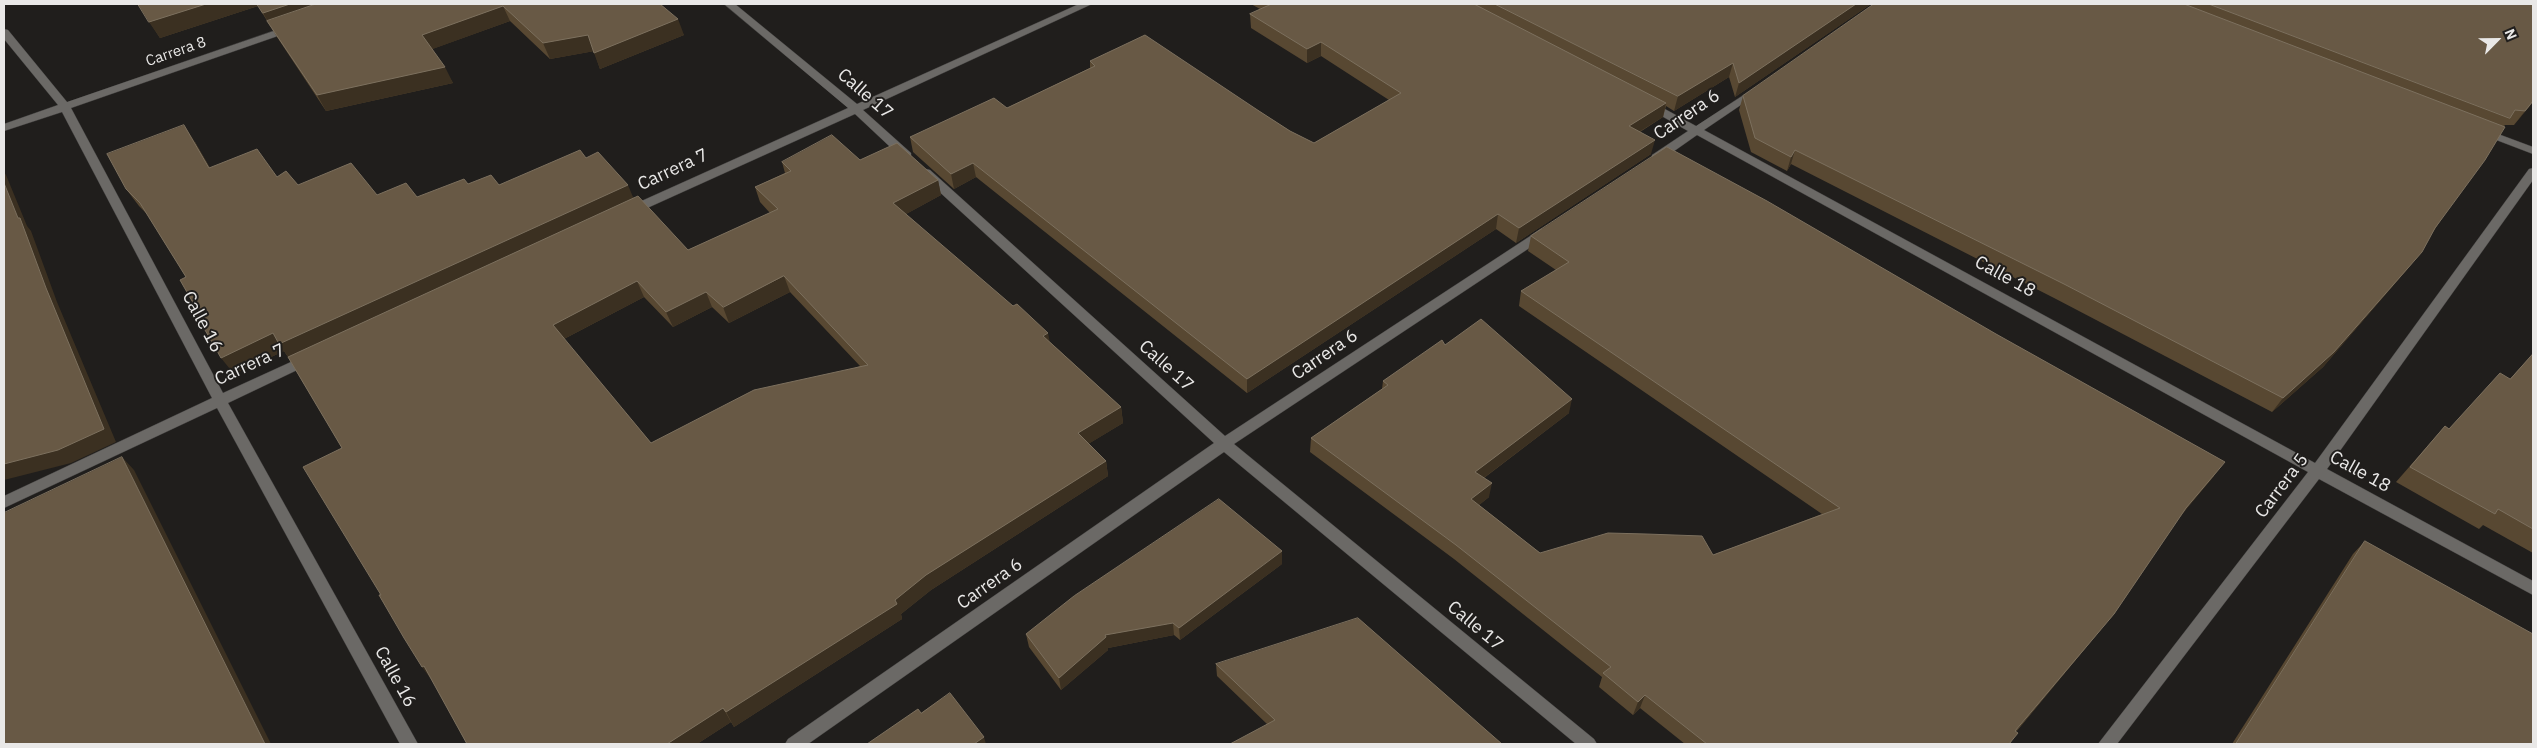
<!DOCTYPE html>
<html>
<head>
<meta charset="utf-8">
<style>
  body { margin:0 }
  #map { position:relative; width:2537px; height:748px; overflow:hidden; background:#201e1c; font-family:"IBM Plex Sans",sans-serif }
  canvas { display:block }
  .frame { position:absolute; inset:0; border:5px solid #e9e8e7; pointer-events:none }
  .north { position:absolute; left:2472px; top:15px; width:50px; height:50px; -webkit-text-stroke:4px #201e1c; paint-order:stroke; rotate:67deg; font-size:14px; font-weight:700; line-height:20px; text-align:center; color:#e9e8e7 }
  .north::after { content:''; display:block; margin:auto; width:18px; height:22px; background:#e9e8e7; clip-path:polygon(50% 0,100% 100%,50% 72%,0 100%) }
</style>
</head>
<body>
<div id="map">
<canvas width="2537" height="748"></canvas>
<div class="frame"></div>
<div class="north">N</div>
</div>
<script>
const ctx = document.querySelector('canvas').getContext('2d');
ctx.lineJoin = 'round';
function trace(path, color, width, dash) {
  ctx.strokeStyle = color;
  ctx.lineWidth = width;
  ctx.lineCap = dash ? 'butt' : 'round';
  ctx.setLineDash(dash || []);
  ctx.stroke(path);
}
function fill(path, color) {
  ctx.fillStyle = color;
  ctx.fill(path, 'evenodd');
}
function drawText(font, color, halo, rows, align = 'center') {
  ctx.font = font + ' "IBM Plex Sans",sans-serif';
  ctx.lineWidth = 4;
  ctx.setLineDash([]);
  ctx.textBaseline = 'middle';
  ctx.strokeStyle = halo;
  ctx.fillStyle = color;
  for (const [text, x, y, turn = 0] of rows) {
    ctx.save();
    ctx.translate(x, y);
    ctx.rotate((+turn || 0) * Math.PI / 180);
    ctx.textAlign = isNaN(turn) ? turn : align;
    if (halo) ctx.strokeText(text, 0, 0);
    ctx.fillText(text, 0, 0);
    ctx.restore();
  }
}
const minor = new Path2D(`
  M724,4H735L857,104L1079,4H1092L863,110L911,153V159H903L855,114L634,214H626L624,211L626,208L848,108Z
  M291,25L296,28L295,30L71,108L223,393L304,356H314L316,359L314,362L228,403L418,744H400L217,408L4,508V496L212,398L62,112L4,131V124L58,105L4,39V29L8,30L67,102Z
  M1756,87L1760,88V92L1704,130L2315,463L2529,169L2533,168V180L2327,469L2533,581V595L2319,479L2117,744H2098L2308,472L1697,135L1660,161H1652V155L1688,131L1644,106V102H1652L1696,126Z
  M2482,128L2533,147V154L2478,133V129Z
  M926,169L930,170L1225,436L1541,229H1549L1551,232L1549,235L1234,444L1594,739L1597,744H1576L1224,452L808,744H785L788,739L1214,443L922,176L920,173Z`);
trace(minor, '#3a3938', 1);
fill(minor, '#6b6966');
fill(new Path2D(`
  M138,4H660L684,35L600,69L594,51L550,59L510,21L432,49L453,83L326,111L277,37L258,6L160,38Z
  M1251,4H1871L1735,97L1729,77L1674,111L1666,106L1663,117L1640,132L1651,154L1516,243L1496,229L1247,393L976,177L954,189L913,152L910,137L1007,108L1090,68V61L1259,111L1290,131L1314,143L1389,100L1321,56L1307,63L1251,28L1250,14L1260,9Z
  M1874,4H2533V102L2514,125H2505L2504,126L2410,266L2323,367L2272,412L2056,299L1791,164L1787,171L1751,152L1739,110L1743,96Z
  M195,142L210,168L277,177L298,185L377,195L417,197L468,184L499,185L586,158L634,198L688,250L770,213L760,202L755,187L785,173L782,162L860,160L938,180L941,195L906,214L1050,342L1121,407L1123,423L1088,444L1106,461L1108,476L931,590L901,614L902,619L734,727L731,722L697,744H467L432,680L381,595L342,448L288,357L284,351L234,374L200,315L186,277L147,214L139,206L126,189ZM790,292L860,366L651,443L564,339L644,297L673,327L712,307L729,323Z
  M1531,236L2214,476L2180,516L2114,614L2103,627L2016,732L2010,744H1685L1640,708L1633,715L1599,687L1602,677L1454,559L1310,452L1311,438L1382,389L1383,381L1445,345L1569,413L1484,478L1489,497L1479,505L1540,553L1713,555L1822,514L1519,306L1521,291L1556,270L1528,251Z
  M2533,354V553L2483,525L2479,529L2396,482L2445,426L2449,429L2510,379Z
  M2365,541L2533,744H2232L2353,554Z
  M1282,564L1180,640L1174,635L1108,648V650L1061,690L1029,647L1026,634Z
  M1216,664L1502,744L1267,724L1217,676Z`), '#584832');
fill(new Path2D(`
  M206,4H256L258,6L160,38L149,22Z
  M290,4H344L267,21L272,29L263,13Z
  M1856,4H1871L1735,97L1739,83Z
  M503,6L510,21L430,50L422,35Z
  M678,19L684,35L600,69L594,53Z
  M588,35L595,51L550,59L543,43Z
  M1321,42V56L1307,63V49Z
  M1733,63L1729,77L1674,111L1678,96Z
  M445,67L453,83L326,111L317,95Z
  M2533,101V102L2514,125L2525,111Z
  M1666,103L1663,117L1626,140L1629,126Z
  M184,125L195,142L220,185L209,168Z
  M1655,140L1651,154L1516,243L1519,228Z
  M1795,150L1791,164L1787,171L1791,157Z
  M973,163L976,177L954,189L951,174Z
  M4,172L6,175L27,226L31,231L57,302L116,442L71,463L4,480V464L46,288L4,183Z
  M938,180L941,195L897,219L893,203Z
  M628,185L635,202L291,361L284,351L234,374L221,358L273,333Z
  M1498,214L1496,229L1247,393V379Z
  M2422,252L2410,266L2323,367L2272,412L2283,398Z
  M784,276L790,292L729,323L723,307Z
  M637,281L644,297L560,341L553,325Z
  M706,292L712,307L673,327L666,312Z
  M1048,333L1051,348L1043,336Z
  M1572,399L1569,413L1473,486L1475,472Z
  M1121,407L1123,423L1080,449L1078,433Z
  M122,457L134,470L271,744H265Z
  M1106,461L1108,476L931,590L901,614L902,619L734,727L726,712L895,600L926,575Z
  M2225,462L2214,476L2176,522L2186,508Z
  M1492,483L1489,497L1469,513L1471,499Z
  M1282,551V564L1180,640L1179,628Z
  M2114,614L2103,627L2005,744L2015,731Z
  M1173,623L1174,635L1108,648V650L1061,690L1059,678L1105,635Z
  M424,666L433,682L422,667Z
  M1645,695L1640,708L1633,715L1638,702Z
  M723,708L731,722L697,744H667Z
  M984,737L986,744H974Z`), '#3b3021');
const building = new Path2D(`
  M138,4H206L149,22Z
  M257,4H290L263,13Z
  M316,4H660L678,19L594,53L588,35L543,43L503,6L422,35L445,67L317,95L267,21Z
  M1272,4H1474L1666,103L1629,126L1655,140L1519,228L1498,214L1247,379L973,163L951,174L910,137L994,98L1007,108L1095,66L1090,61L1145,35L1259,111L1290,131L1314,143L1401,93L1321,42L1307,49L1250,14Z
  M1495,4H1856L1739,83L1733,63L1678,96Z
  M1874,4H2184L2505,127L2485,160L2435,228L2422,252L2334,352L2283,398L2064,284L1795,150L1791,157L1755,138L1743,96Z
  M2209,4H2533V101L2525,111L2515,110L2510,118Z
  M184,125L209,168L257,149L277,177L286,171L298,185L351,163L377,195L406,183L417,197L464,179L468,184L491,175L499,185L580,150L586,158L598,152L628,185L279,344L273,333L221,358L197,316L200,315L180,280L186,277L140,203L126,189L107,154Z
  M832,135L860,160L897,143L938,180L893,203L1013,306L1017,304L1048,333L1043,336L1121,407L1078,433L1106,461L926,575L895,600L897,604L726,712L723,708L667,744H467L424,666L422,667L404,638L379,595H381L303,467L342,448L288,357L638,196L688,250L778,209L755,187L791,171L782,162ZM784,276L868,365L754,390L651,443L553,325L637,281L666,312L706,292L723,307Z
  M1667,147L1767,201L1996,334L2225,462L2186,508L2114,614L2015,731L2018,733L2009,744H1707L1645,695L1638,702L1603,673L1611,667L1456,545L1311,438L1388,385L1383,381L1442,340L1445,345L1481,319L1572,399L1475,472L1492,483L1471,499L1540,553L1608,533L1646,534L1702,536L1713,555L1840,508L1521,291L1569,262L1531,236Z
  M4,183L18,218H20L46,288L104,429L58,450L4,464Z
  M2533,354V529L2498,509L2495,514L2410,467L2445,426L2449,429L2500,373L2510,379Z
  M122,457L265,744H4V513Z
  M1219,499L1282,551L1179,628L1173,623L1105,635L1106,637L1059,678L1026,634L1074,596Z
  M2365,541L2533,634V744H2236Z
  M1358,618L1502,744H1230L1275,720L1216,664Z
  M950,693L984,737L974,744H867L918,709L921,713Z`);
fill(building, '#685945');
trace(building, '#7c705e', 1);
drawText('15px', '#e9e8e7', '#201e1c', [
  ["Carrera 8",176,52,-19]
]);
drawText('18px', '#e9e8e7', '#201e1c', [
  ["Calle 17",865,94,41],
  ["Carrera 6",1687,115,-34],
  ["Carrera 7",673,170,-25],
  ["Calle 18",2005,277,29],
  ["Calle 16",202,322,62],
  ["Carrera 6",1325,355,-34],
  ["Carrera 7",250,365,-25],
  ["Calle 17",1166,366,42],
  ["Calle 18",2360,472,29],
  ["Carrera 5",2282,486,-53],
  ["Carrera 6",990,584,-35],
  ["Calle 17",1475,626,40],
  ["Calle 16",395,677,61]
]);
</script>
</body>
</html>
